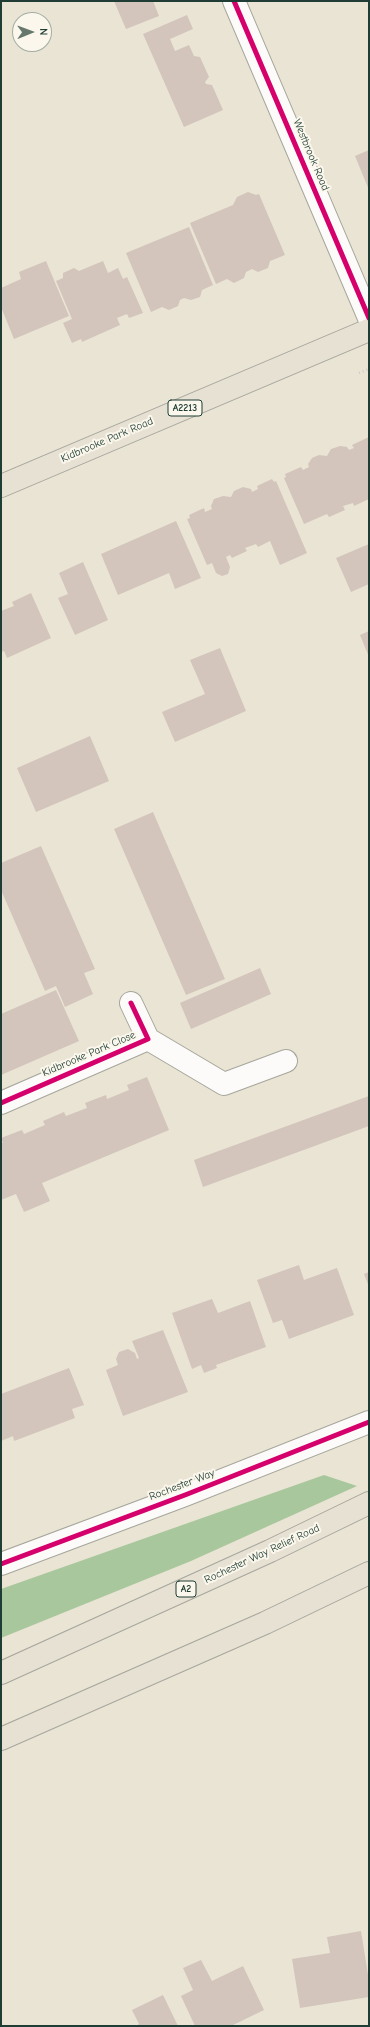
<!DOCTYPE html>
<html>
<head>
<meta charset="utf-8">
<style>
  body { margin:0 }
  #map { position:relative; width:370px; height:2027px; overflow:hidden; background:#eae4d4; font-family:"Comic Neue",sans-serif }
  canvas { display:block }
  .frame { position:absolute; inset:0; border:2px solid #1f3d34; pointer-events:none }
  .north { position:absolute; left:12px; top:12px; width:40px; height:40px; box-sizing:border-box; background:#fbf7ec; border:1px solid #a3ada2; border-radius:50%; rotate:89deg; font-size:11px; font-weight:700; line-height:16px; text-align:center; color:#1f3d34 }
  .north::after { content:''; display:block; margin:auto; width:14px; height:18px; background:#66776c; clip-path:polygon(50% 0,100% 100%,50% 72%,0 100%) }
</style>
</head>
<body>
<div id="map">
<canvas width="370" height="2027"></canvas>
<div class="frame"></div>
<div class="north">N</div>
</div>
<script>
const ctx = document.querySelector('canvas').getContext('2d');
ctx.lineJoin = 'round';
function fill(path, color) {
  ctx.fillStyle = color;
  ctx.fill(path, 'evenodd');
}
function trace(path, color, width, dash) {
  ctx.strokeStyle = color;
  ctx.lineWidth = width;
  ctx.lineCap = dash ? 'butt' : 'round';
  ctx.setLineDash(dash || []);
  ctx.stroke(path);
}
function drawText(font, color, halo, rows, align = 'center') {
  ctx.font = font + ' "Comic Neue",sans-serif';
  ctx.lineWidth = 4;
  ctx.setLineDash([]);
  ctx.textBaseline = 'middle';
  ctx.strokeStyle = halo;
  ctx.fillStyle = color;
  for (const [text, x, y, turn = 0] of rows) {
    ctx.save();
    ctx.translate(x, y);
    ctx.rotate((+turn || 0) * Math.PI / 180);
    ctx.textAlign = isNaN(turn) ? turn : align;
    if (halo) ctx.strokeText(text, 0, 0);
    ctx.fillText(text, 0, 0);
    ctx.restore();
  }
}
fill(new Path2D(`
  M324,1475L357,1486L191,1561L1,1638V1589Z`), '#a9c79c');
fill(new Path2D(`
  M114,1H153L159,16L126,29Z
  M187,15L193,29L170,39L175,51L189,45L194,56L200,57L209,77L205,82L206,84L212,85L223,110L184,127L143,34Z
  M369,150V190L355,156Z
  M248,192L256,195L259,194L285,255L270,261L268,268L258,272L252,269L246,272L244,278L234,283L227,279L216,284L190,223L233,205L237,197Z
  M189,227L213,285L202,290L200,297L191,300L184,298L180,300L178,306L169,310L162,307L151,312L126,253Z
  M46,261L69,316L14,339L1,307V288L21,279L19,272Z
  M103,261L108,273L118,268L123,279L127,277L143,313L129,318L127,314L117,318L120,325L82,342L81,339L72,343L63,323L72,319L56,281L63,278V273L74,268L79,271Z
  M369,437V499L354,506L353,503L343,506L345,510L329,517L327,514L304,524L284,478L286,477L285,474L301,467L303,470L309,467L308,464L312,458L319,455L327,456L331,449L340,446L347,447L349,450L354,448L352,445Z
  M272,479L274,482L276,481L307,553L280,565L270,541L258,547L256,544L245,548L247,551L232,558L230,555L226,557L230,567L228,574L222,576L216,573L212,563L207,565L187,519L190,518L189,515L204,508L205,512L212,509L211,506L214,499L223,496L231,497L234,491L243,487L251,489L252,492L258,489L257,486Z
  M176,521L201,578L175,589L169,573L118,595L101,554Z
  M369,544V584L351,592L336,558Z
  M83,562L108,620L75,635L58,598L68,594L59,573Z
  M31,593L51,638L7,658L4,651L1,652V611L14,606L12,602Z
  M369,631V657L360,635Z
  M220,648L246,711L175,742L162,712L205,694L190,660Z
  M90,736L109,781L36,812L17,768Z
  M153,812L225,979L186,995L114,829Z
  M41,846L95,969L84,973L93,994L65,1007L56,986L45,991L1,890V863Z
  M260,968L271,994L191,1029L180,1003Z
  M56,990L79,1041L1,1075V1014Z
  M147,1077L169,1130L42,1183L50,1201L24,1212L16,1194L1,1200V1143H3L1,1138L22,1130L24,1134L45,1125L43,1121L64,1112L66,1116L87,1108L85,1103L106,1095L107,1099L129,1090L127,1085Z
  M369,1096V1126L203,1187L194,1160Z
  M299,1265L304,1280L337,1268L354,1315L289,1339L282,1320L273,1323L257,1280Z
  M369,1272V1287L364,1274Z
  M212,1299L218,1313L250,1301L266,1347L216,1365L217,1368L204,1373L201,1365L192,1369L172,1313Z
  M163,1330L188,1392L123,1416L106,1370L118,1365L116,1359L119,1352L128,1349L135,1353L137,1359L139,1358L132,1341Z
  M69,1368L84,1405L72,1409L75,1418L14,1441L13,1436L1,1441V1394Z
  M361,1931L369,1981V1997L300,2008L292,1959L330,1953L327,1937Z
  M201,1960L212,1981L243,1966L264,2010L231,2026H195L181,1996L193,1990L183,1968Z
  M163,1995L178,2026H136L139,2024L132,2010Z`), '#d3c5bb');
const minor = new Path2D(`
  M234,1L369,318
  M148,1039L224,1084L286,1061
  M1,1103L148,1039L131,1003
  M1,1564L185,1495L369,1422`);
const major = new Path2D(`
  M1,486L369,330`);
const highway = new Path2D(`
  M1,1673L270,1551L369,1503
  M1,1739L265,1623L369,1573`);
trace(minor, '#a6a69c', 24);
trace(major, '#a6a69c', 24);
trace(highway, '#a6a69c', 24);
trace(new Path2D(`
  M359,373L369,369`), '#cbcbc7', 2.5, [1, 3]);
trace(minor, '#fcfbf9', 22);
trace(major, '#e7e1d4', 22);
trace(highway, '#e7e1d4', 22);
trace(new Path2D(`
  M234,1L369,318
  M1,1103L148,1039L131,1003
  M1,1564L185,1495L369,1422`), '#d6006c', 5);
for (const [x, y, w] of [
  [185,408,34],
  [186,1589,20]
]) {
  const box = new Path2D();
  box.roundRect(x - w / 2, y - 8, w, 16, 3);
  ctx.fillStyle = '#fbf7ec';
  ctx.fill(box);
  trace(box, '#1f3d34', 1);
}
drawText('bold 10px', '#1f3d34', null, [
  ["A2213",185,408],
  ["A2",186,1589]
]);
drawText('11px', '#1f3d34', '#fbf7ec', [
  ["Westbrook Road",311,155,67],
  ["Kidbrooke Park Road",107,440,-23],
  ["Kidbrooke Park Close",89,1054,-23],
  ["Rochester Way",182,1485,-21],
  ["Rochester Way Relief Road",262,1554,-25]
]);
</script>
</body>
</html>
